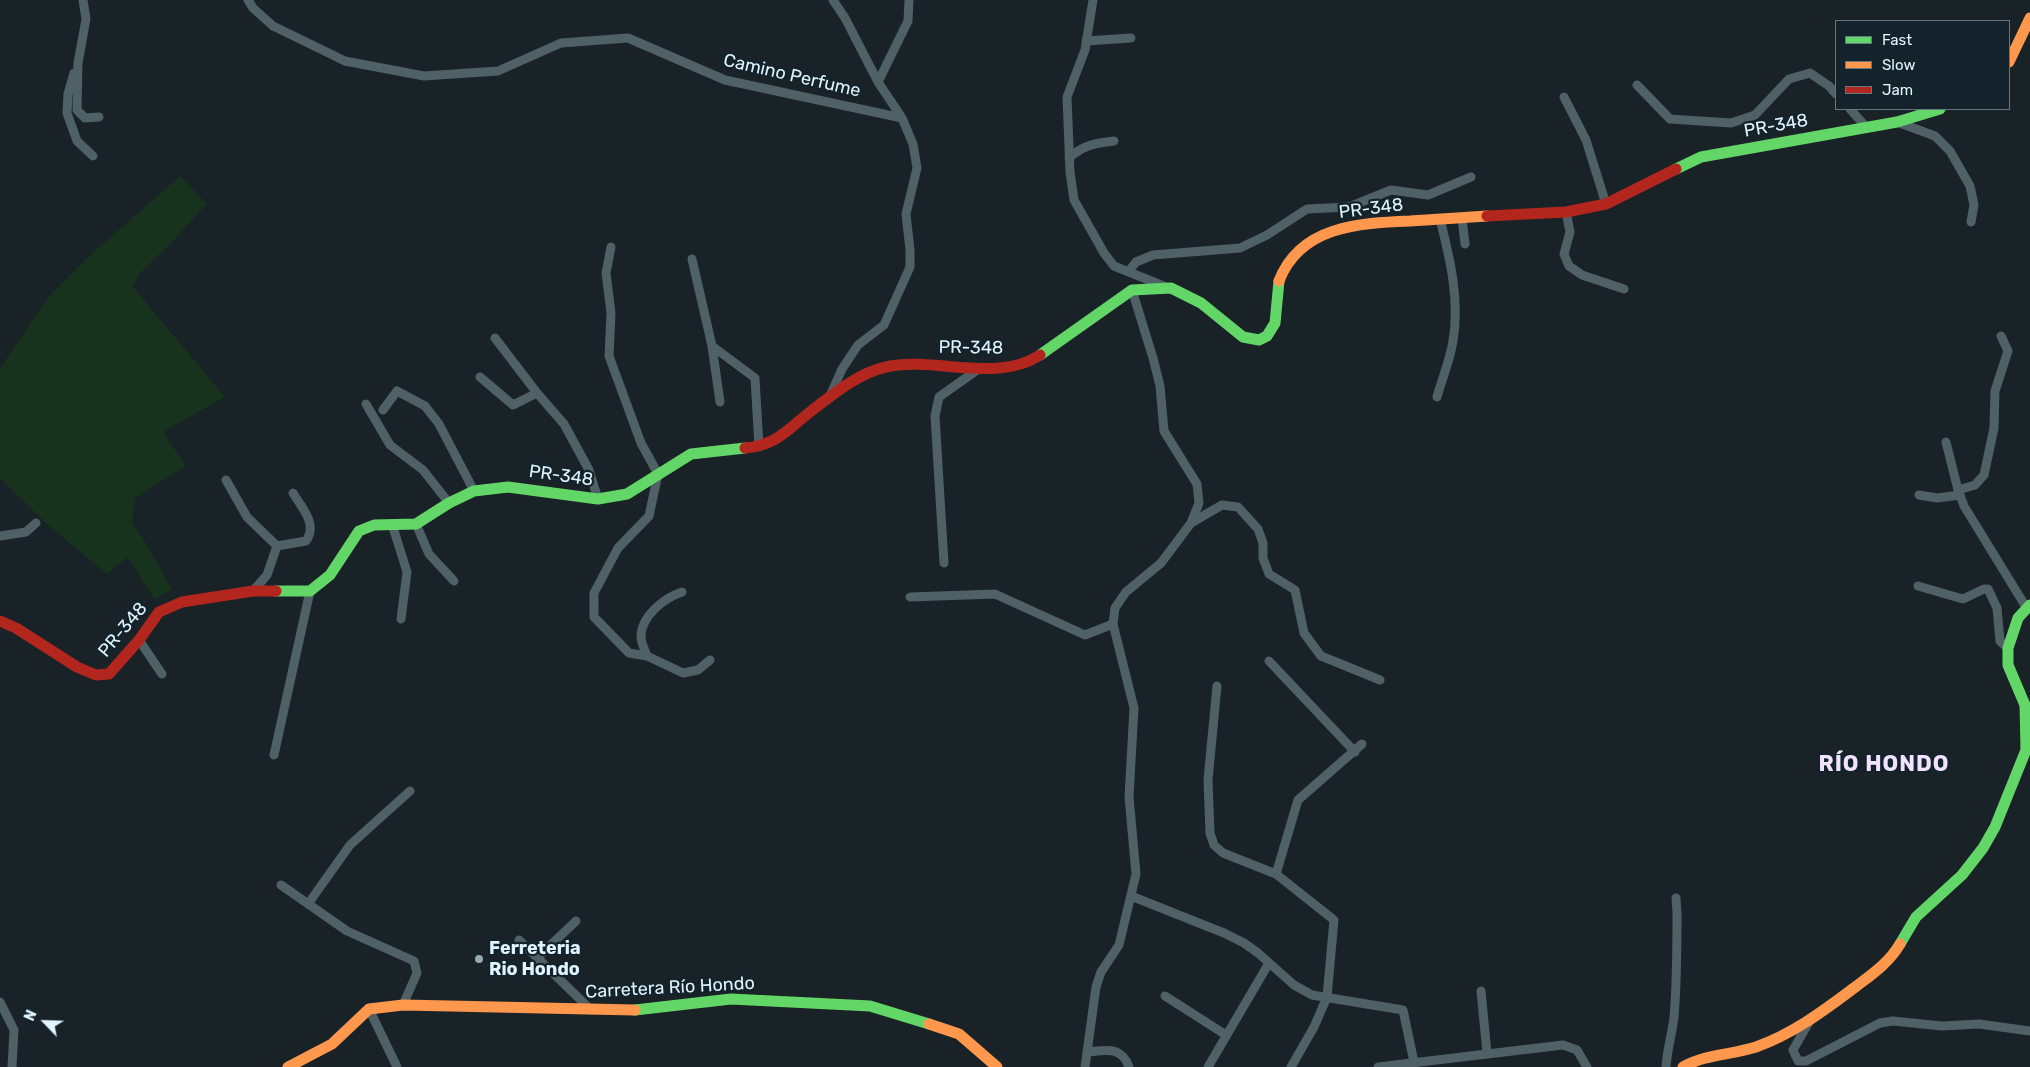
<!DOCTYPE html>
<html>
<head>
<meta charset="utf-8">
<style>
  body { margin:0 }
  #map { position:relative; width:2030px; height:1067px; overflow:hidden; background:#192226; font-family:Rubik,sans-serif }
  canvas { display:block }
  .legend { position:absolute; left:1835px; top:20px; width:175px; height:90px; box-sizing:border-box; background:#14232b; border:1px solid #66777f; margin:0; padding:6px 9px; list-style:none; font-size:15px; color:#e0f4fd }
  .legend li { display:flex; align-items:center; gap:10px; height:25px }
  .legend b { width:25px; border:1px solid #66777f }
  .north { position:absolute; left:20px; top:997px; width:50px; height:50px; -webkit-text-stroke:4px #14232b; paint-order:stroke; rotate:294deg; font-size:14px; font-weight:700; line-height:20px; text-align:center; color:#e0f4fd }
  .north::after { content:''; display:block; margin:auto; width:18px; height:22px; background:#e0f4fd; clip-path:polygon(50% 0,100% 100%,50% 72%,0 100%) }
</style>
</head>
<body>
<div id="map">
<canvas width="2030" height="1067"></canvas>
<ul class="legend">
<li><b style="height:6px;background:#63d668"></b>Fast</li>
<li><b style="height:6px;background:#ff974d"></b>Slow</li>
<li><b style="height:6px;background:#b3261e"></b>Jam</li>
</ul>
<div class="north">N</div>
</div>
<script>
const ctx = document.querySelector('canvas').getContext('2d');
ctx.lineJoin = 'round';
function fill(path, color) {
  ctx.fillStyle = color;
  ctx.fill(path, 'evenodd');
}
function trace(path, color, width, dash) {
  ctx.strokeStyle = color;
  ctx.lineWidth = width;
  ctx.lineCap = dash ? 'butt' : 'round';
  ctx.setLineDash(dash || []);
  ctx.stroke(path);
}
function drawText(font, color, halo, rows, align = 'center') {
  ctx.font = font + ' Rubik,sans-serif';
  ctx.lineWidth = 4.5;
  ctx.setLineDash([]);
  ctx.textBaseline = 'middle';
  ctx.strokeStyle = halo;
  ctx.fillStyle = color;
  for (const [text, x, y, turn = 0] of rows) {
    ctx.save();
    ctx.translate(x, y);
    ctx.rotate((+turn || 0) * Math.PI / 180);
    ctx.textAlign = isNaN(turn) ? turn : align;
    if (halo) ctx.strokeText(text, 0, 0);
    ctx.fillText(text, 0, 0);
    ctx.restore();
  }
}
fill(new Path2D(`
  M180,176L207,204L170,244L140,273L133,287L225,397L163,432L186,466L135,498L132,523L143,538L172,590L154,599L128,557L107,574L50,527L0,478V368L50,295L88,257Z`), '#17321d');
trace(new Path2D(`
  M83,0L86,19L78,63L77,110L85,118L99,117
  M248,0L253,8L273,26L345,61L424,76L498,71L561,43L628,38L725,80L902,118
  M1093,0L1085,50L1067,97L1070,172L1074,200L1104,253L1114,266L1166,287
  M1086,41L1131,38
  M74,73L68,94L67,113L77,141L93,156
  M878,82L908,21L909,0
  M1637,85L1670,119L1731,123L1755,115L1789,79L1810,73L1829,86L1836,94
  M1564,97L1586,140L1606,204
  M1850,109L1866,127
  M1897,122L1935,136L1950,151L1970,186L1974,205L1971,222
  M1069,158C1083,145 1096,143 1114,141
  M1566,212L1570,232L1564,254L1569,266L1582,275L1624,289
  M1462,218L1465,244
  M611,247L606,273L611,313L609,356L641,443L658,474L649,516L618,548L594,593V617L629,653L647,656L683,673L698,670L710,660
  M692,259L712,346L755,378L759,447
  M1129,271L1136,262L1153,255L1240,248L1267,235L1307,209L1349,207L1391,190L1428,195L1471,177
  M495,338L537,393L564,424L589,470L598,499
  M712,346L720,402
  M480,377L513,405L537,393
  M1437,397C1442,379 1450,360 1453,341C1460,300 1450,259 1440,219
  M829,398L842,369L858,345L884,325L910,267V250L906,214L917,168L913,144L902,118L878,82L845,18L833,0
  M366,404L390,445L423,470L449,503
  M383,410L397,391L425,406L439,424L474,491
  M1946,442L1958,490L1964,506L2026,607
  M226,480L247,517L277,546L306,541C318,524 302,508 293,493
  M1958,490L1975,485L1984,475L1994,428L1995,391L2008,351L2001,336
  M1919,495L1937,498L1960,495
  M1191,523L1222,505L1238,507L1258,529L1263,543V558L1269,574L1295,590L1304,633L1321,656L1380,680
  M392,524L407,572L401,619
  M416,524L429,554L454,581
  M0,536L26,532L36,523
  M944,563L935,416L939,397L980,368
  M1918,586L1963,599L1984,589H1988L1997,608L2000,641L2008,648
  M253,591L267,575L277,546
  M910,597L995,594L1085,635L1113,624
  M139,640L162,674
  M647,656C645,650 641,643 641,637C641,616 664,598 682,592
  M1269,661L1355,752
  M1217,686L1208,780L1210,833L1214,845L1223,853L1276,874L1334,920L1327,997L1314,1027L1291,1067
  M274,755L310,591
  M1276,874L1298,800L1362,744
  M281,885L347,931L414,961L417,973L403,1005
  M1131,896L1224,933L1244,943L1258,953L1294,985L1312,995L1403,1010L1414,1062
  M308,904L350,845L410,791
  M519,940L591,1010
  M537,958L576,921
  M1481,991L1487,1053
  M1165,996L1226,1035
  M0,1002L14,1030L12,1067
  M369,1009L397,1067
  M1809,1022L1793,1050L1798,1061H1806L1880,1023L1893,1021L1942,1026L1979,1024L2030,1031
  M1088,1052C1106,1050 1122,1046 1129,1067
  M1085,1067L1096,987L1101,972L1119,945L1136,874L1129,797L1134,708L1113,624L1115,608L1126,592L1161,563L1191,523L1199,503L1197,484L1164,431L1160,386L1153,358L1132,290
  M1208,1067L1269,963
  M1378,1067L1563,1045L1577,1050L1587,1067
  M1666,1067C1667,1050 1672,1034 1674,1017C1677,983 1677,947 1677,913L1676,898`), '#4f6066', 9);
trace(new Path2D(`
  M1676,169L1701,157L1897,122L1940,109
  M1040,355L1132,290L1171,288L1201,303L1243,337L1259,340L1267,336L1275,323L1279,281
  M276,591H310L330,575L359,531L374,525L416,524L449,503L474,491L508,487L598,499L627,494L691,454L745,448
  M1900,944L1916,917L1962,875L1983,848L1995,827L2026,750L2025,705L2008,665V648L2018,618L2030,605
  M635,1010L731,999L870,1006L929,1024`), '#63d668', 11);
trace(new Path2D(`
  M2009,62L2030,18
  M1279,281C1300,226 1359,223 1410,221C1435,219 1461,218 1487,216
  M929,1024L959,1034L997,1067
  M288,1067L332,1044L369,1009L403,1005L635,1010
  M1683,1067C1706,1054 1731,1055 1756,1047C1793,1034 1823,1011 1854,988C1871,975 1889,963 1900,944`), '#ff974d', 11);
trace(new Path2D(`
  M1487,216L1566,212L1606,204L1676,169
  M745,448C777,445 787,430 810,412C832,395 858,373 886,367C934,356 997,384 1040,355
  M0,621L16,628L77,667L96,675L109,674L139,640L159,612L182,602L253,591H276`), '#b3261e', 11);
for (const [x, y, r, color] of [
  [479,959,5,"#9aaab2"]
]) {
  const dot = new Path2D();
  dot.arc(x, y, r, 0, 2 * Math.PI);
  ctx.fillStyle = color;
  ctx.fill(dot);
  trace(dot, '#14232b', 2);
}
drawText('18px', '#e0f4fd', '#14232b', [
  ["Camino Perfume",792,76,13],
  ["PR-348",1776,126,-10],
  ["PR-348",1371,209,-7],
  ["PR-348",971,348,1],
  ["PR-348",561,476,8],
  ["PR-348",123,630,-50],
  ["Carretera Río Hondo",670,988,-3]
]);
drawText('bold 18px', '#e0f4fd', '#14232b', [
  ["Ferreteria",489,949],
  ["Rio Hondo",489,970]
], 'left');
ctx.letterSpacing = '1px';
drawText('bold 22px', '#f1e2fd', '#14232b', [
  ["RÍO HONDO",1884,765]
]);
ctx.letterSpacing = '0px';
</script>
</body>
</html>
